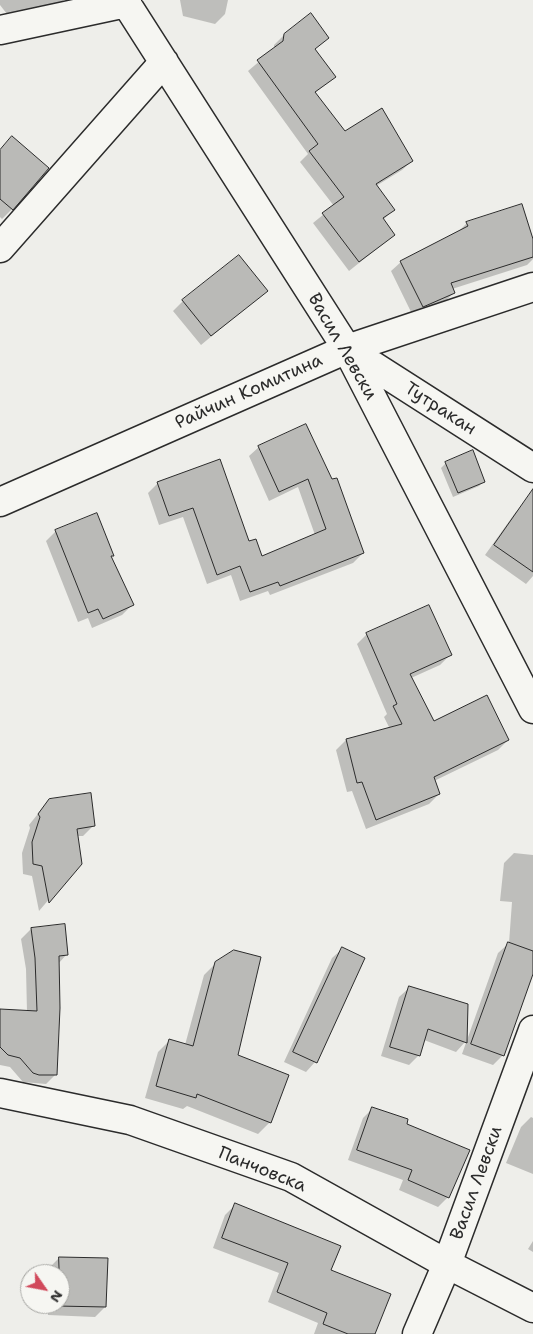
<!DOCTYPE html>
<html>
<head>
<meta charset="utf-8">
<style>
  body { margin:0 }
  #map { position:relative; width:533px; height:1334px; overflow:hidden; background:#eeeeea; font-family:"Shantell Sans",sans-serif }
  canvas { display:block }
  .north { position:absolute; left:20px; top:1264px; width:50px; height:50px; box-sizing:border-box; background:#f6f6f2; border:1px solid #a5a5a2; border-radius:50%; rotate:123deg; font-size:14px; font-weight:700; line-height:20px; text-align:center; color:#2b2b2b }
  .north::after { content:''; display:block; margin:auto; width:18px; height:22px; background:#d1495b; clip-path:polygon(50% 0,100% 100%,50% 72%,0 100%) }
</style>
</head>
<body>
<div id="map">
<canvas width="533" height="1334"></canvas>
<div class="north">N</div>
</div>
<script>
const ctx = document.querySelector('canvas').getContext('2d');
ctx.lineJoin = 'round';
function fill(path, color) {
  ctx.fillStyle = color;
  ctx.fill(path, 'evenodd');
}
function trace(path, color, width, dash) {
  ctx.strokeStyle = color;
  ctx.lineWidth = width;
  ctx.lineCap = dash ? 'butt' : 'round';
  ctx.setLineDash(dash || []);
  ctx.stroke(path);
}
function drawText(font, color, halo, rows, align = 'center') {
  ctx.font = font + ' "Shantell Sans",sans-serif';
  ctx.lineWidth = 4;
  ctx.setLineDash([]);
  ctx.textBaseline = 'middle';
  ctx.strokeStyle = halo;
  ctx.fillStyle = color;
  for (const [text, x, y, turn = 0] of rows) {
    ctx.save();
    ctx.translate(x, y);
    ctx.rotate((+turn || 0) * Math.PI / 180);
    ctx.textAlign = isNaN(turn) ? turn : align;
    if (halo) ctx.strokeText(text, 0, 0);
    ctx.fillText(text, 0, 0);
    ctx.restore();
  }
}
fill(new Path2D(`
  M0,0H64L59,5L7,14L0,5Z
  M180,0H228L225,14L215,24L183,16Z
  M284,35L327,38L314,50L334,77L314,94L345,133L412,161L402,170L376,186L393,210L383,220L394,235L349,271L313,223L334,206L300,162L308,154L248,71L274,49V45Z
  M12,137V209L2,219L0,217V150Z
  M467,223L533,243V259L527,265L452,289L454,293L444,302L413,316L391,271L401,262L458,232Z
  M266,291L201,345L173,311L183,301Z
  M305,425L363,553L353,563L270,595L268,591L240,601L231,575L207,584L183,517L159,525L148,493L158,483L248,543L262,557L315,535L298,487L269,501L249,456L259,447Z
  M446,463L484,481L479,486L453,497L441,468Z
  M524,503L533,509V576L526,584L485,555L515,513Z
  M56,531L112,555L110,557L132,605L122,615L92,628L88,618L78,622L46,541Z
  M367,634L450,655L440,665L411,678L433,723L508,740L498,750L434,781L439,794L429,804L366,829L352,791L347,792L336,750L346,740L390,729L384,717L387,714L357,644Z
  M49,800L93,826L83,836H77L80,863L39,911L32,876L23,874L22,853L30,828L29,825Z
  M514,853L533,855V969L502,1056L493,1065L462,1054L498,953L509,943L512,902L500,901L504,863Z
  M31,929L67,954L58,964L56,1074L46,1084L23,1082L10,1067L0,1065V1011L27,1012L26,969L21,939Z
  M342,949L315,1062L306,1072L284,1062L332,958Z
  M216,963L236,1056L270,1122L258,1134L187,1106L183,1109L145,1098L158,1052L169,1041L185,1045L204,975Z
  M409,988L465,1042L456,1052L424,1040L419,1055L409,1065L381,1056L399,997Z
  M373,1108L405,1124L448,1197L438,1207L399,1190L403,1180L348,1160L363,1118Z
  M531,1117L533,1118V1174L506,1163L521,1127Z
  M235,1205L329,1271L374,1334H314L318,1323L268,1302L279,1273L213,1248L225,1215Z
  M533,1241V1252L528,1249Z
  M59,1258L105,1307L95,1317L48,1315V1304H60V1274H49V1268Z`), '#0003');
const building = new Path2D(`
  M311,13L329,38L315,49L336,77L315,92L345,131L382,108L413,161L376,184L395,210L383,218L395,235L359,262L322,213L344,197L309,151L318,144L257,60L283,41L284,34Z
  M12,136L49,168L13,210L0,199V150Z
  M522,204L533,239V257L451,283L455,293L423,307L400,261L468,226L466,222Z
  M239,255L268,291L211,336L182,300Z
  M306,424L332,479L337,478L364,553L280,586L278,582L250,592L240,566L217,575L193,508L169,516L157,482L220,459L249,541L256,539L262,556L326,529L308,479L279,492L258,446Z
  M473,450L485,482L458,493L445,462Z
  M533,489V572L494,545Z
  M97,513L114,556H111L134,605L103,619L98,609L88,613L55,530Z
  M429,605L452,655L410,674L434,721L487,695L509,740L434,777L440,794L376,820L362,782L357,783L346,739L402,724L393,706L397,704L366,633Z
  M91,793L95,826L77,829L82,864L49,903L42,866L33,864L32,842L40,817L38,814L49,799Z
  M65,924L68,955L59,956L60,1008L57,1075H39L33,1073L20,1058L8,1055L0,1047V1009L37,1011L35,958L31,928Z
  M508,942L533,951V974L504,1056L471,1044Z
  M342,947L365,958L317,1063L293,1052Z
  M234,950L261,957L238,1055L289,1075L271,1123L197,1094L196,1098L156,1086L169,1039L193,1046L215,962Z
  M409,986L468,1004L467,1043L428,1029L420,1056L390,1047Z
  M372,1107L408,1119L407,1124L470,1150L449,1198L408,1180L412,1170L357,1150Z
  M235,1203L341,1246L331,1270L391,1294L375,1334H348L323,1324L327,1313L277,1292L288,1263L222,1238Z
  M59,1257L108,1258L106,1307L57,1306L60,1304Z`);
fill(building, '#babab7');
trace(building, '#2b2b2b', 1);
const minor = new Path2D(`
  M127,0L126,3L347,349L533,709
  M0,30L126,3
  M0,248L164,62
  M347,349L533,468
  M0,502L347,349L533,287
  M0,1093L130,1120L291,1177L447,1264L533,1308
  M417,1334L447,1264L533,1030`);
trace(minor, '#2b2b2b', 31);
trace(minor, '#f6f6f2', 28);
drawText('18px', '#2b2b2b', '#f6f6f2', [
  ["Васил Левски",342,347,60],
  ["Райчин Комитина",249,392,-24],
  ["Тутракан",440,409,33],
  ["Панчовска",262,1170,22],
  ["Васил Левски",477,1183,-70]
]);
</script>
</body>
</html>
